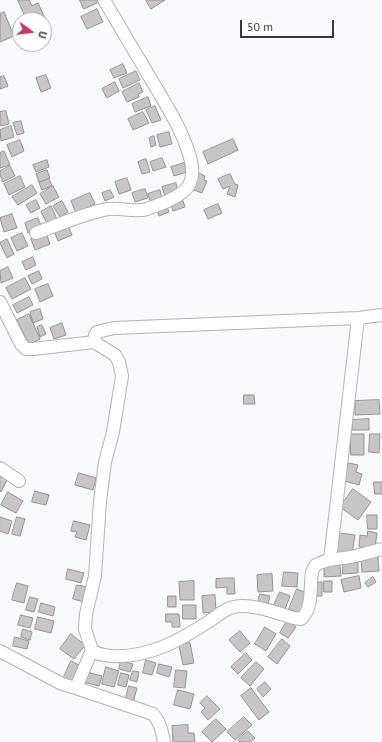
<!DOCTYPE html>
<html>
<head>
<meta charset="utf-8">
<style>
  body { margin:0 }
  #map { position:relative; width:382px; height:742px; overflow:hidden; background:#f8fafd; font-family:"PT Sans",sans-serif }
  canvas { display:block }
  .north { position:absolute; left:12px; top:12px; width:40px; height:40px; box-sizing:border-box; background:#fff; border:1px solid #afafb0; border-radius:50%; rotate:105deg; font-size:11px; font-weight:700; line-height:16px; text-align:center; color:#373839 }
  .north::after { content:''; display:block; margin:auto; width:14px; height:18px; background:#c63966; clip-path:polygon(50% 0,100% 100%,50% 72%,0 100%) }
  .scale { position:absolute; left:240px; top:20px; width:94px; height:18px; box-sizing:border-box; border:2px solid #373839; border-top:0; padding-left:5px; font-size:12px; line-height:14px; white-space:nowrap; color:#373839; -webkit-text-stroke:3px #fff; paint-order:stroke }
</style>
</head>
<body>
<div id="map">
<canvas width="382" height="742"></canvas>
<div class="north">U</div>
<div class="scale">50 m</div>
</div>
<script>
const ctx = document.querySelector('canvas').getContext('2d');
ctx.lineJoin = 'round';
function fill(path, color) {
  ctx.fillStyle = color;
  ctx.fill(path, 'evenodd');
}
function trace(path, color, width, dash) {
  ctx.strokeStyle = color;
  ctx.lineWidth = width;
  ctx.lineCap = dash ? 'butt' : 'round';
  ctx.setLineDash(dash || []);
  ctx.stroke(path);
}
const building = new Path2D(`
  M18,0H29L32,6L38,3L46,20H27Z
  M80,0H98L99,2L84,9Z
  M146,0H165L151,9Z
  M97,9L103,22L87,29L81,17Z
  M4,12L14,36L0,42V14Z
  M123,64L127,73L114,78L110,70Z
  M136,71L140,80L123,88L119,79Z
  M46,75L51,88L41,92L36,78Z
  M4,76L8,86L0,89V77Z
  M115,82L119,91L107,98L102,89Z
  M139,83L143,92L138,94L139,97L127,102L122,92Z
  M148,97L151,106L135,112L132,104Z
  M155,106L161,120L152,123L146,110Z
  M6,111L9,124L0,126V112Z
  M143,112L149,123L133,130L128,119Z
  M21,121L24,133L17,135L13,123Z
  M11,126L14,137L1,141L0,130Z
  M169,132L172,144L160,147L157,135Z
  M154,136L156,145L151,147L149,138Z
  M233,139L238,150L208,164L203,152Z
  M20,140L24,151L12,157L7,145Z
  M4,151L10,165L0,168V153Z
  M162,158L166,167L153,171L150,162Z
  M146,159L150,172L142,174L138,162Z
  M47,160L49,167L36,172L33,165Z
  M184,163L187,172L174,176L171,167Z
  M10,166L15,176L3,182L0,175V171Z
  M47,170L50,178L39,182L36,174Z
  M199,173L205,176L204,180L207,181L202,193L191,189Z
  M230,174L235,184L238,185L235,197L227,194L230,186L223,189L218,179Z
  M20,176L25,187L9,195L4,184Z
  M127,178L131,190L119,194L115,182Z
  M49,179L52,186L42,190L39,183Z
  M176,183L178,192L165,196L162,187Z
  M32,185L37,193L18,205L12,197Z
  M53,186L59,197L46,204L40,194Z
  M145,189L148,198L135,202L132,193Z
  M110,190L114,197L105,201L102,193Z
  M160,190L162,199L151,203L148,194Z
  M90,193L95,204L76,213L71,201Z
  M182,198L185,207L173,211L170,202Z
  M36,200L40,208L31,213L26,205Z
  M62,201L68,212L60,217L53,206Z
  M166,204L169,212L159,216L156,208Z
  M218,204L222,213L208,219L204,210Z
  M51,206L57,219L48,225L41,212Z
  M12,214L17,228L4,232L0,218Z
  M38,218L42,228L28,233L25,223Z
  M68,226L72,235L58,241L54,231Z
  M22,233L28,246L17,251L11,238Z
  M46,233L50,244L35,250L31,239Z
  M7,239L14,254L7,258L0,243Z
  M33,257L36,265L26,270L22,262Z
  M8,267L13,278L1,283L0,271Z
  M39,271L42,279L32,284L28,276Z
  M25,278L31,289L12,299L6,288Z
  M48,284L53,296L40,302L35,289Z
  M29,297L33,305L17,313L13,305Z
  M40,309L43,319L33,323L30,312Z
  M29,314L40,339L29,345L17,320Z
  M62,323L66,335L54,339L50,328Z
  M42,325L46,334L40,337L37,327Z
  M244,395H254L255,404H244Z
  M379,400L380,414L355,415V401Z
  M369,419V430H352V420Z
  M351,434H364V455H351Z
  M370,434H380L379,453L369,452Z
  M349,463L358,465L356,472L362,474L359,485L344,481Z
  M79,473L96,478L93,490L75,485Z
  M0,476L7,480L1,492L0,491Z
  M374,482H382V494H375Z
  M353,489L371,502L358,520L340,507Z
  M35,491L49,495L46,505L32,502Z
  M8,492L23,501L16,513L1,505Z
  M367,515H377V529H368Z
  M0,517L12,521L8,534L0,531Z
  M17,517L25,519L20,536L12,534Z
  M74,521L90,525L86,540L75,537L77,532L71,531Z
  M368,531L377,533L375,548L359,547L360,535L367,536Z
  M340,533L355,535L352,554L337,552Z
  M378,557L379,571L362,572L361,559Z
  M343,562H358V573L343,574Z
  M340,565L341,576L324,577V566Z
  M68,569L84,573L81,583L66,579Z
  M284,572L298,573L297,587L282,586Z
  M272,574L273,591L258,592L257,575Z
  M359,576L361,588L344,592L341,580Z
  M373,577L376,582L368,587L365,583Z
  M226,578H234L235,594H227V587L216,588V579Z
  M194,581V600H180L179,582Z
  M324,581H332V592H324Z
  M313,582H322V596H314Z
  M17,583L28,586L24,603L12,600Z
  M77,585L88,587L84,602L73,599Z
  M297,589L309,594L301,614L289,609Z
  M280,592L290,596L285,609L274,605Z
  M260,594L270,596L268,604L258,602Z
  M215,595L216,612L203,613L202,596Z
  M168,596H176V607H168Z
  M30,597L38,599L34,612L26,610Z
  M41,603L55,607L53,616L39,612Z
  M183,605H196V619H183Z
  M166,614H179L180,627H172V622H166Z
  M21,615L33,618L30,628L18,625Z
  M38,617L54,621L51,633L35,629Z
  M287,621L296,627L288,638L280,633Z
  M265,627L276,634L266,651L255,644Z
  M23,629L32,632L30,640L21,637Z
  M240,631L250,643L240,652L229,640Z
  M71,634L85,645L74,659L60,649Z
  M15,637L29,641L27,649L13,646Z
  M282,639L290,646L277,664L268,657Z
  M190,643L194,663L183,665L179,645Z
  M246,653L252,660L238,674L231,667Z
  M146,660L156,663L152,675L143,673Z
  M71,661L81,666L73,683L63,679Z
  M121,661L133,664L130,672L119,669Z
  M256,662L264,669L250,686L241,678Z
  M159,664L172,667L169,677L157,673Z
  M106,667L119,671L114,687L102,684Z
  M176,670L187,671L185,688L174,687Z
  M133,671L139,672L137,682L130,680Z
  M86,672L102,676L99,686L83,682Z
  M121,673L129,675L126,687L118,685Z
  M265,682L271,689L263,697L257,689Z
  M129,686L137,688L133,703L125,701Z
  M251,688L269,712L259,720L241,696Z
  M178,690L194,694L190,709L174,705Z
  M207,696L220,709L208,720L201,712L205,708L200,703Z
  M244,717L252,725L235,740L227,732Z
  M216,719L226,729L212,742L202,732Z
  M188,725V733H194L195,742H173L172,726Z
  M248,731L255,738L250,742H240L238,740Z`);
fill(building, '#c7c5c8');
trace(building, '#959396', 1);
const minor = new Path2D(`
  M36,233C57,225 86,213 108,209C121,207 134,213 147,209C159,205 185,196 190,183C194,174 192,163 189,154C182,130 168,108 155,86C138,57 121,29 104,0
  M0,302L21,344L26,349H33L94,342L115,355L119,362L122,376L113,432L105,462L100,501L95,576L86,614L85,629L92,650
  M94,342L95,335L97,332L114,328L358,318L382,315
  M0,468L19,481
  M330,560L358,318
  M0,651L62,684L76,688L92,650C98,655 104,655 112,656C148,658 179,641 208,622C216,617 225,608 234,607C251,603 277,613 294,618L301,619C317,605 306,572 316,565C327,558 343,559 355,556C364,554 373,551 382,549
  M76,688L153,714C160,722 162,731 164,742`);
trace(minor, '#b0b3b5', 14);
trace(minor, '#fff', 12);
</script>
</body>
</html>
